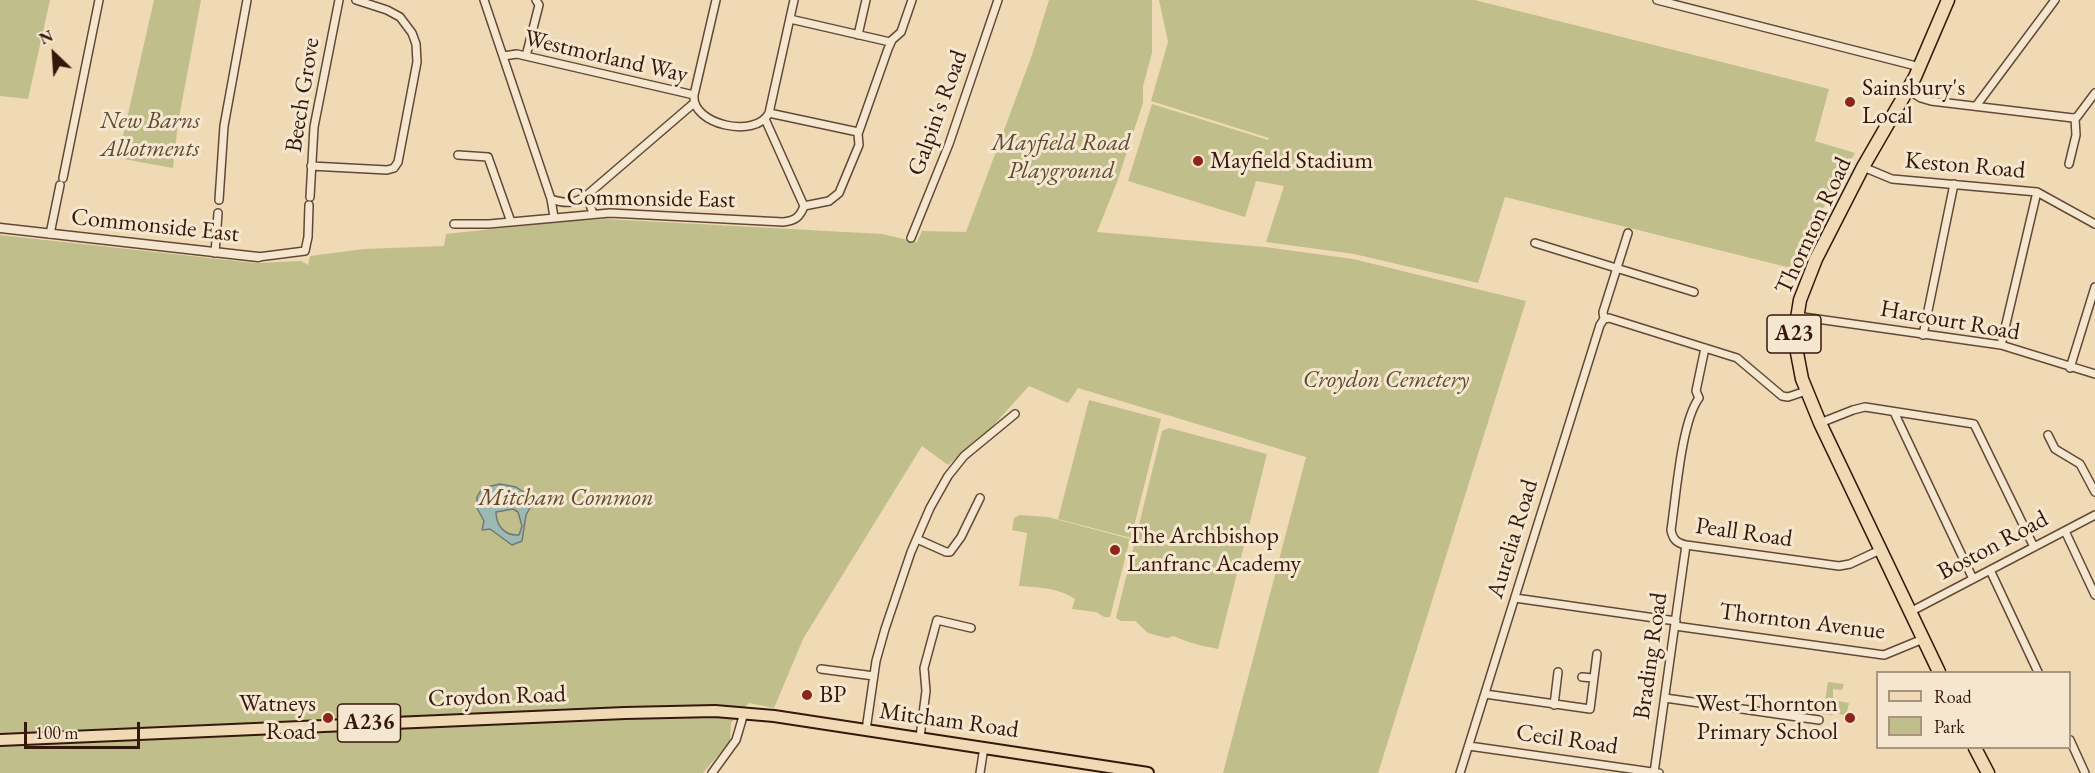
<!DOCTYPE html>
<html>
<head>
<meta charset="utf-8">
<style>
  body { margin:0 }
  #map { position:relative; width:2095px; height:773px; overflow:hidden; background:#f0dab5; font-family:"EB Garamond",serif }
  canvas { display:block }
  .legend { position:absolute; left:1876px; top:671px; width:195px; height:78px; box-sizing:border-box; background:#f5e7cf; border:2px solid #a99481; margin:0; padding:8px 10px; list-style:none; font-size:18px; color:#36170b }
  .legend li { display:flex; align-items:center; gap:12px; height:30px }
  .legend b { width:30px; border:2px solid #a99481 }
  .north { position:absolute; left:24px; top:24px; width:60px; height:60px; -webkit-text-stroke:4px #f5e7cf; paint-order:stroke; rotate:335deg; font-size:16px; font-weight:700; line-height:24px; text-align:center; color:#36170b }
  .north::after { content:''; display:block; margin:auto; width:21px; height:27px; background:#36170b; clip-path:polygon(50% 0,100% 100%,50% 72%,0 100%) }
  .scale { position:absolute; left:24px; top:722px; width:116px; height:27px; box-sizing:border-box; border:3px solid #36170b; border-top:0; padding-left:8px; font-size:18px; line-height:21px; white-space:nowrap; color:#36170b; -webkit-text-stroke:4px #f5e7cf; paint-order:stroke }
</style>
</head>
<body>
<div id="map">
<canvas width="2095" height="773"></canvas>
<ul class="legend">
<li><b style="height:8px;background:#f0dab5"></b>Road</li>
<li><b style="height:16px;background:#c0be8a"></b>Park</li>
</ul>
<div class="north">N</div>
<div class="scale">100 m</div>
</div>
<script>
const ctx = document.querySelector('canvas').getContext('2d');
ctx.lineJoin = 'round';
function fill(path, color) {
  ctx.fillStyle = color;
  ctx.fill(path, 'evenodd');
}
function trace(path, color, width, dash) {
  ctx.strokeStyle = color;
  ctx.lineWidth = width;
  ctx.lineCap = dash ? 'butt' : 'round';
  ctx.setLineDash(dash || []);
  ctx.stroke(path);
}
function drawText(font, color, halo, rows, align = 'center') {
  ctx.font = font + ' "EB Garamond",serif';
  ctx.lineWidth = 6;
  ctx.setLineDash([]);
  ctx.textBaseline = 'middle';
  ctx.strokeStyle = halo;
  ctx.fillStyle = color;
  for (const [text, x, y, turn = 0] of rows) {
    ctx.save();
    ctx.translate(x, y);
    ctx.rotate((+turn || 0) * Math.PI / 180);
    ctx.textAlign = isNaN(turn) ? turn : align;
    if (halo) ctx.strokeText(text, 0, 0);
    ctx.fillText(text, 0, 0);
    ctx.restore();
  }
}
fill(new Path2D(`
  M0,0H50L28,99L0,96Z
  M154,0H201L178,123L173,168L118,158Z
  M1049,0H1152V53L1143,86V103L1117,182L1097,232L1265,247L1353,259L1526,301L1378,773H1223L1306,457L1078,388L1068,403L1029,386L991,428L948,465L922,446L803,639L774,708L749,703L731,723L730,741L703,773H0V235L255,263L301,261L308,265L310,256L364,249L444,246L446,234L568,221L606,219L882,234L917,242L922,231L966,232L1032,55Z
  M1159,0H1475L1829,89L1815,141L1855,153L1823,208L1799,270L1505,197L1478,283L1354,254L1266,242L1284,186L1256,181L1245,217L1128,181L1152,104L1268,140L1269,138L1151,101L1168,42Z
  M1089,400L1161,419L1131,538L1058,519Z
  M1169,428L1267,454L1218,649C1203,646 1188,643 1174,636L1167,638L1148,633L1135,621H1121L1116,618L1162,431Z
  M1020,515L1048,517L1130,539L1110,617H1104L1096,612L1072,609L1075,599C1059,588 1038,587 1019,586L1027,533L1012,530L1014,518Z
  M1828,682L1844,684L1842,690L1833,689V700L1849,703L1846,716L1834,712L1833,715L1823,714Z`), '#c0be8a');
const water = new Path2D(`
  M500,484L516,487L528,495L531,506L526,515L522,541L512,545L490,529L482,530L484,521L477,508V497L482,488ZM513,509L518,512L522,526L519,535C505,536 496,526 496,512Z`);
fill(water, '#9db9b6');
trace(water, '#747872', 1.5);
const minor = new Path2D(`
  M484,0L551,199L554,217
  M716,0L694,95C691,125 756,139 769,113L858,132
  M1657,0L1920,67
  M790,19L890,42
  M858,35L866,0
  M503,56L517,54L694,95
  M526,56L539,5L536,0
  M1908,90L1921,98L1931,101L2073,118L2077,117L2095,93
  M1976,106L2055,0
  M769,113L794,0
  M765,119L804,206
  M458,155L488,157L511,222
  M2069,164L2076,135L2075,118
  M311,166L387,170L394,168L398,162L417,62L416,44L412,33L400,17L387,10L356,0
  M1863,167L1892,179L2037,192L2095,224
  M63,178L99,0
  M310,197L314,127L339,0
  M551,199C565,204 575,204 587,195
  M219,200L224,126L247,0
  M804,206L829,201L839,193L859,145L858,134L888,49L892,40L901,32L912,0
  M593,214L587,195L694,103
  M454,224H489L610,213L783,222C795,221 800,217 804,206
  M50,234L60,185
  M911,238L949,144L998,0
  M1535,243L1694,292
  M215,253L218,213
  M258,257L305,251L308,237L309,205
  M1796,316L2001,345L2095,374
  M1604,319L1609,318L1737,358L1782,396L1788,397L1806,391
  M1604,319L1603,312L1628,233
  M1923,335L1954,184
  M2001,345L2037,192
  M1705,348L1696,391L1699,398C1681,422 1676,498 1671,530C1673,540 1677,543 1686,545L1839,566L1850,564L1880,550
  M2070,368L2095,287
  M1894,412L1973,579
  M1820,423L1853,410L1865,407L1974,424L2034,547
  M2048,435L2055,449L2080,464L2095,492
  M2065,531L2095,595
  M917,539L946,552H950L961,537L980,498
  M1990,570L2038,672
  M1515,598L1676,621
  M1910,612L2095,515
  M1675,626L1884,655L1923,639
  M821,669L874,676
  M1582,677L1593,678
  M1485,694L1590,709L1597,654
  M1665,698L1819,720
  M1554,705L1558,672
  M866,730L876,661L885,629L911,552L930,508L948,476L964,456L1015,414
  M920,737L926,691L924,668L937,620L971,628
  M2070,740L2085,773
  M1469,746L1659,773
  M712,773L736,740L744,713
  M980,773L984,747
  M1460,773L1600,325L1604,319
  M1654,773L1686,545`);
const tertiary = new Path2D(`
  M0,228L258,257`);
const primary = new Path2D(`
  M0,740L625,713L715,711L774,716L1148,773`);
const trunk = new Path2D(`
  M1939,672L1820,423L1802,379L1794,337L1800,300L1816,259L1863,167L1915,77L1948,0
  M1975,748L1988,773`);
trace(minor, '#644836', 10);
trace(tertiary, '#644836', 11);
trace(primary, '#36170b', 14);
trace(trunk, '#36170b', 15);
trace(minor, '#f5e7cf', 7);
trace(tertiary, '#f5e7cf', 8);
trace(primary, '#f0dab5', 10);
trace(trunk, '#f0dab5', 12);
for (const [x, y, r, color] of [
  [1850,102,6,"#8f2418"],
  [1198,161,6,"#8f2418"],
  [1115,550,6,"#8f2418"],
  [807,695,6,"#8f2418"],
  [328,718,6,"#8f2418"],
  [1850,718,6,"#8f2418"]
]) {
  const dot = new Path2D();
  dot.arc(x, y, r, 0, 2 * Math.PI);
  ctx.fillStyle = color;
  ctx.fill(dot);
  trace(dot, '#f5e7cf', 2);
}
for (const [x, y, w] of [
  [1794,334,54],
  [369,723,63]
]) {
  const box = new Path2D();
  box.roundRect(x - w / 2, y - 19, w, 38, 4.5);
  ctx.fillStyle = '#f5e7cf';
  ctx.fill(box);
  trace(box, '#36170b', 1.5);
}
drawText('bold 22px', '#36170b', null, [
  ["A23",1794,334],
  ["A236",369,723]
]);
drawText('24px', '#36170b', '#f5e7cf', [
  ["Westmorland Way",606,57,13],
  ["Beech Grove",303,95,-81],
  ["Galpin's Road",938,113,-70],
  ["Keston Road",1965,166,5],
  ["Commonside East",651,199,1],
  ["Commonside East",155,226,6],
  ["Thornton Road",1814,226,-65],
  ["Harcourt Road",1950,321,10],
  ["Peall Road",1744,533,8],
  ["Aurelia Road",1513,539,-73],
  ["Boston Road",1993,546,-28],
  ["Thornton Avenue",1802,622,7],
  ["Brading Road",1651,656,-82],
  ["Croydon Road",497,697,-2],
  ["Mitcham Road",949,721,8],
  ["Cecil Road",1567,740,8]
]);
drawText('24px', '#36170b', '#f5e7cf', [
  ["Sainsbury's",1862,88],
  ["Local",1862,116],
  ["Mayfield Stadium",1210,161],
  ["The Archbishop",1127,536],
  ["Lanfranc Academy",1127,564],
  ["BP",819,695],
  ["Watneys",316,704,"right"],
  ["Road",316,732,"right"],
  ["West Thornton",1838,704,"right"],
  ["Primary School",1838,732,"right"]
], 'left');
drawText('italic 24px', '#5f4931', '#f5e7cf', [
  ["New Barns",150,121],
  ["Allotments",150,149],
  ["Mayfield Road",1061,143],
  ["Playground",1061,171],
  ["Croydon Cemetery",1386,380],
  ["Mitcham Common",566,498]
]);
</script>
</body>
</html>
